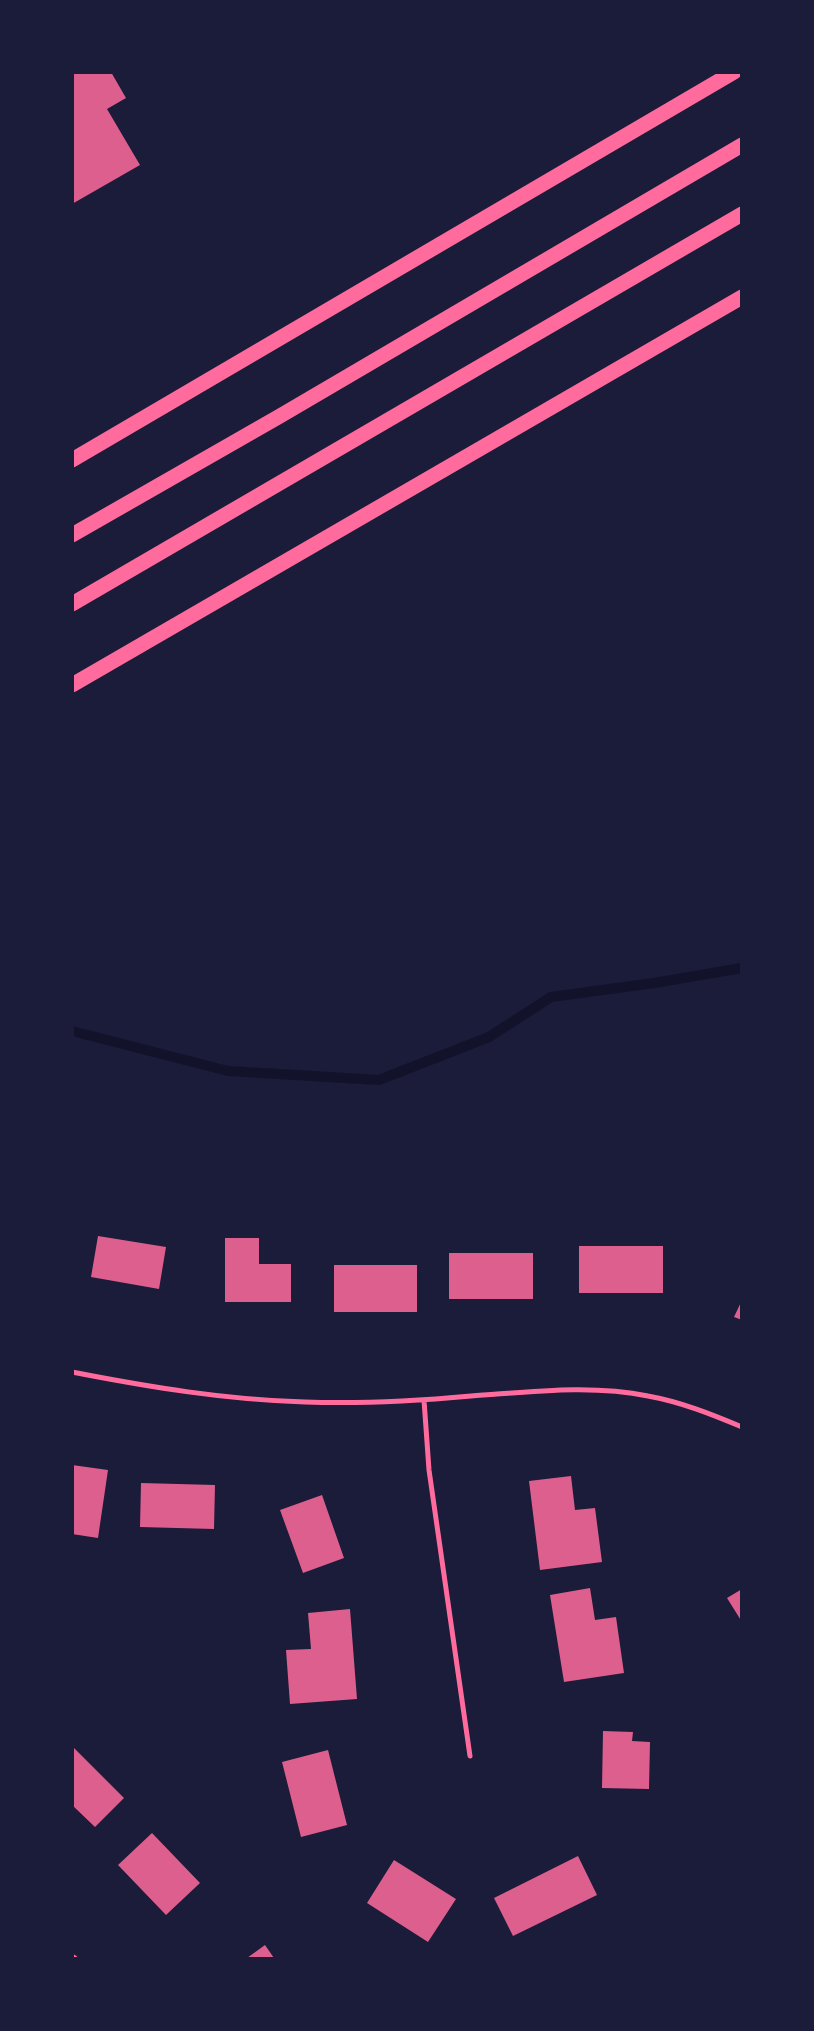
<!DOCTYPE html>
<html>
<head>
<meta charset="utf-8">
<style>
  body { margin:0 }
  #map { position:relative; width:814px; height:2031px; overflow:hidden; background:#1b1b3a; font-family:"Noto Sans",sans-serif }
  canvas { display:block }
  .frame { position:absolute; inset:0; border:74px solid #1b1b3a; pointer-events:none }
</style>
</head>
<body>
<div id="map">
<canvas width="814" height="2031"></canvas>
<div class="frame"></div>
</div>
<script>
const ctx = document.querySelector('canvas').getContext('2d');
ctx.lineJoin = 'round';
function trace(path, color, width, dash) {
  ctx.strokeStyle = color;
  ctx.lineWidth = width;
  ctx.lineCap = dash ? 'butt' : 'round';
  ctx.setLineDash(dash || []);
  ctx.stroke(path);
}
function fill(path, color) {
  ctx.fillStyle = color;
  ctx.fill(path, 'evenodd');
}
trace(new Path2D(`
  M72,1031L228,1071L379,1080L489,1037L551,997L654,983L742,968`), '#12122b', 10);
fill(new Path2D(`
  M72,72H111L126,98L107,109L140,165L72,204Z
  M98,1236L166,1247L159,1289L91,1277Z
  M225,1238H259V1264H291V1302H225Z
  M579,1246H663V1293H579Z
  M449,1253H533V1299H449Z
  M334,1265H417V1312H334Z
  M742,1300V1320L734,1317Z
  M72,1465L108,1470L98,1538L72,1534Z
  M571,1476L575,1510L595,1508L602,1562L540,1570L529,1481Z
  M141,1483L215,1485L214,1529L140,1527Z
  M322,1495L344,1558L303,1573L280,1510Z
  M590,1588L595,1620L616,1617L624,1673L564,1682L550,1595Z
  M742,1589V1622L727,1598Z
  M350,1609L357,1699L290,1704L286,1650L311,1649L308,1613Z
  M603,1731L633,1732L632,1741L650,1742L649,1789L602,1788Z
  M72,1746L124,1798L95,1827L72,1805Z
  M328,1750L347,1825L301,1837L282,1762Z
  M152,1833L200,1883L166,1915L118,1865Z
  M578,1856L597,1895L513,1936L494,1898Z
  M394,1860L456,1899L428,1942L367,1903Z
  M265,1945L274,1958H247Z`), '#dd5f8e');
trace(new Path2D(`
  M72,1372C149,1387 227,1400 305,1402C360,1404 416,1401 471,1396C530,1392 590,1384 648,1396C681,1402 711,1414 742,1427
  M424,1400L429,1470L470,1756
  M72,1956L75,1958`), '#ff6b9d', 5);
trace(new Path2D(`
  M72,460L734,72
  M72,535L280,416L742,145
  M72,604L742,214
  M72,685L742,297`), '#ff6b9d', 15);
</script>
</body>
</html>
